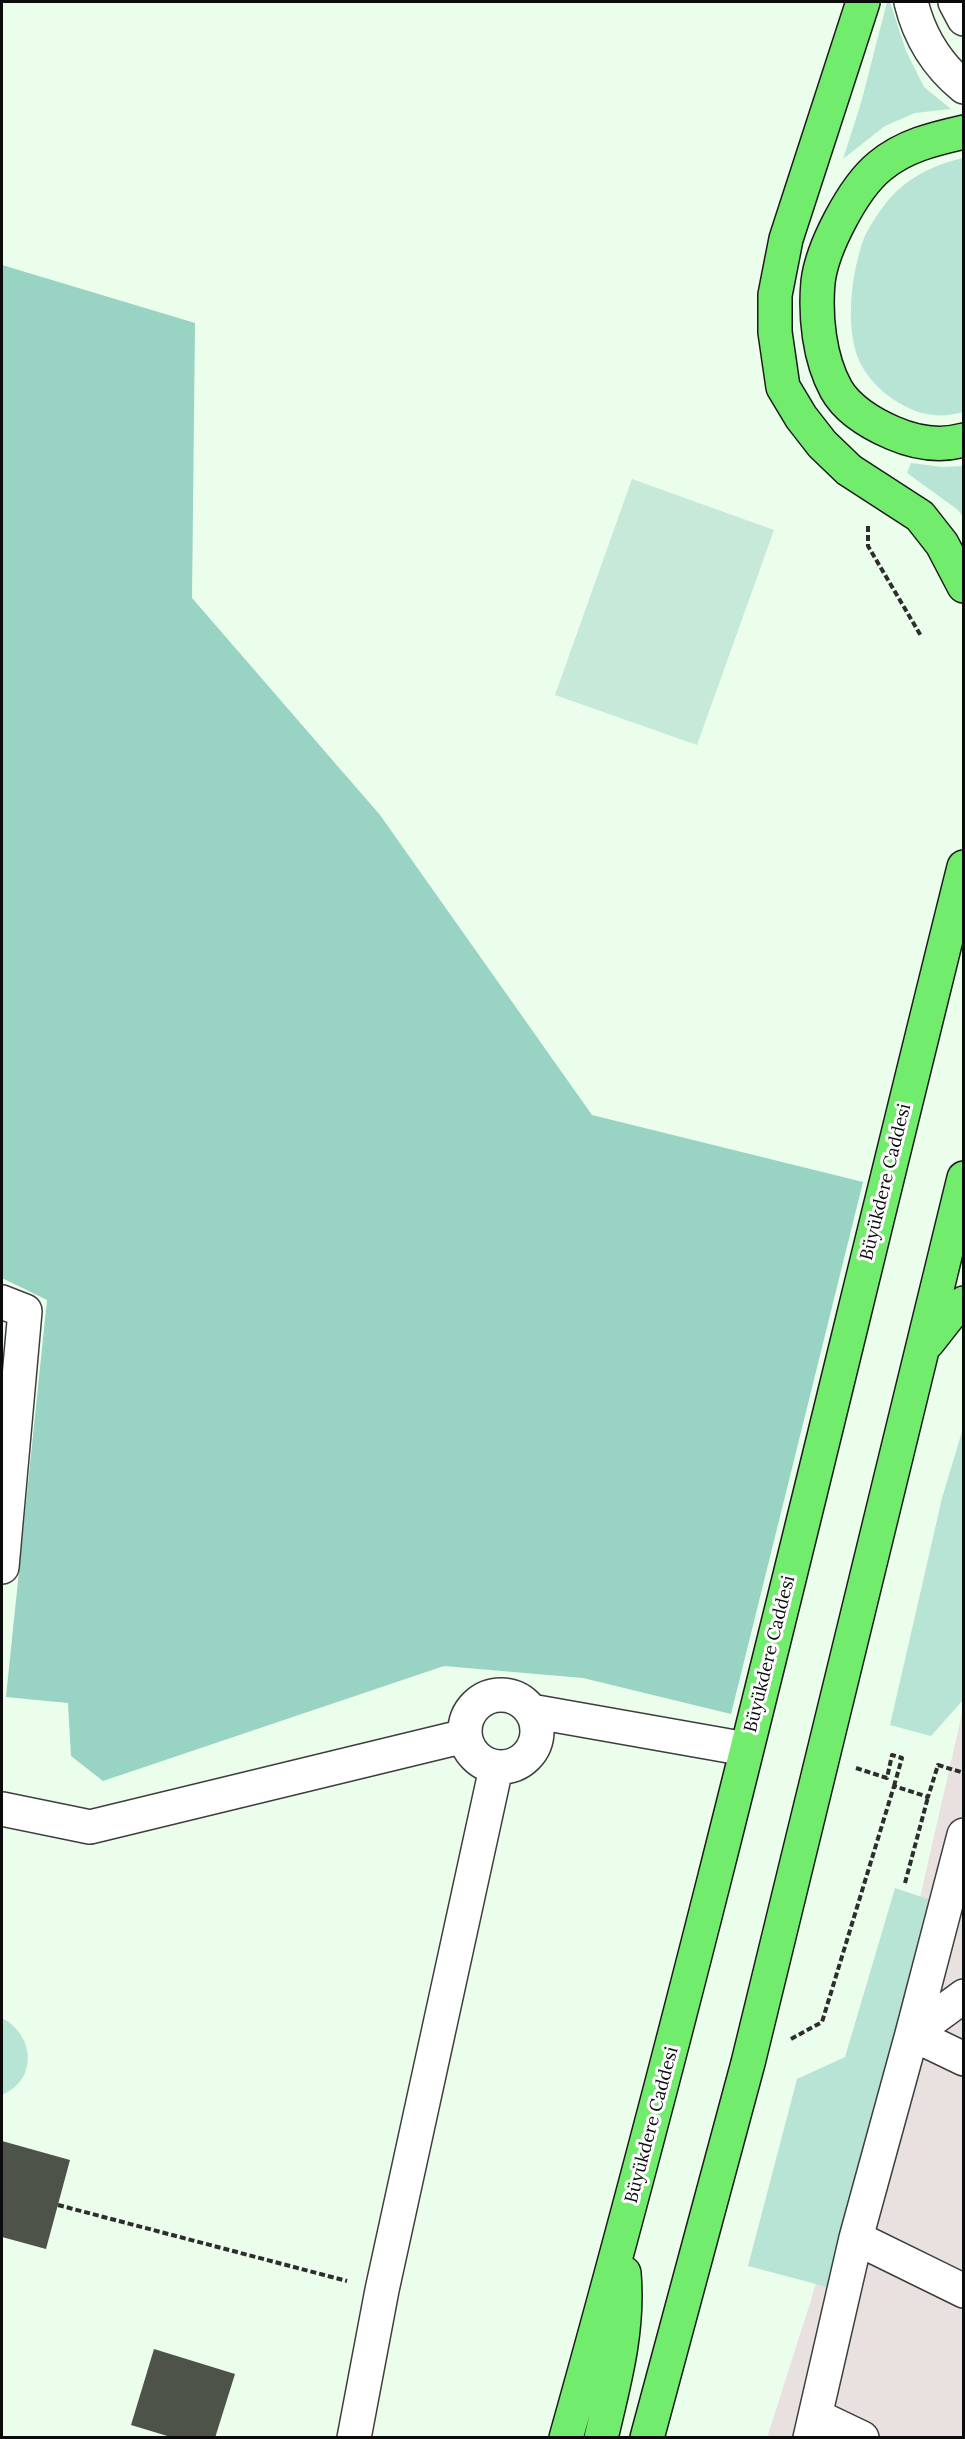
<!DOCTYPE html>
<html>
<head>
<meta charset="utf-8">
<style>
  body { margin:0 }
  #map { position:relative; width:965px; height:2439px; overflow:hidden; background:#ebfdeb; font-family:Lora,serif }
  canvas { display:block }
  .frame { position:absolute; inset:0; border:3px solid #0b0b0b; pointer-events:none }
</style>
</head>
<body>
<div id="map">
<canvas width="965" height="2439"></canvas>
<div class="frame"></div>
</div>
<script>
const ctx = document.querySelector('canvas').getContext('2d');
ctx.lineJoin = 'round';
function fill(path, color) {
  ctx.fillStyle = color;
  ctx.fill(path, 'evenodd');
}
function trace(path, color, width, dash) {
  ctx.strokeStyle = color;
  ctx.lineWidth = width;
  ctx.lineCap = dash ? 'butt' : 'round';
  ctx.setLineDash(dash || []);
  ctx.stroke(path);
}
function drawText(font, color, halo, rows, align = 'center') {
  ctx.font = font + ' Lora,serif';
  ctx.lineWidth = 6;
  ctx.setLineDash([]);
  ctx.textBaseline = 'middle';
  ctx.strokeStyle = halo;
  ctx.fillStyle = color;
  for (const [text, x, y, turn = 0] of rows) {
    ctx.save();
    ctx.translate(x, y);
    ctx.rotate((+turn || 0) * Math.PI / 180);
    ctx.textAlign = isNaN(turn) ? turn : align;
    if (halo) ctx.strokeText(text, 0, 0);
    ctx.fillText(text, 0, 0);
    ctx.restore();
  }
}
fill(new Path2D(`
  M963,1709V2437L767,2438L811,2300L894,2012Z`), '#e9e1e0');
fill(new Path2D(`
  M887,2H890L906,51L924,87L951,109L915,113L885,126L843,159L861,103Z
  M963,158V412C940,419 919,415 899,403C884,394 872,383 863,368C843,335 851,273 864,238C869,227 878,213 886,203C904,179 935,164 963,158Z
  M911,463L942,467L963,466V517L958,510L907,473Z
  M963,1428V1700L931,1736L890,1725L942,1498Z
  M895,1888L937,1902L831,2288L748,2266L797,2079L845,2057Z
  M2,2018C35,2035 38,2080 2,2095Z`), '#b8e4d6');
fill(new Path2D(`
  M2,265L195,323L192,598L380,815L592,1115L863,1182L731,1714L583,1678L444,1666L103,1781L71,1756L68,1703L6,1697L47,1300L2,1278Z`), '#99d3c4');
fill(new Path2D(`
  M632,479L774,530L697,745L555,695Z`), '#c6e9d9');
fill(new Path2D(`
  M2,2141L70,2160L46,2249L2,2237Z
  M154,2349L235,2374L215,2438H174L131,2425Z`), '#4d5349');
const minor = new Path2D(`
  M911,2C919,35 937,65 964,87
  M955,2L964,19
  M2,1302L25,1311L2,1567
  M465 1731a36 36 0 1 1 72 0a36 36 0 1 1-72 0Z
  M531,1711L746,1749
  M2,1809L90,1827L465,1736
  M964,1996L912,2034L964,2059
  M856,2238L964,2291
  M816,2416L862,2438
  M354,2438L382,2290L496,1768
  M810,2438L856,2238L912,2034L964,1835`);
const major = new Path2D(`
  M863,2L786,239L775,295V332L783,387L801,417L822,444L849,470L920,516L942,544L964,586
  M964,132C933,139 904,146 880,166C853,188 822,248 818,282C815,316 819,358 836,389C847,409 872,424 893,433C916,443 939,447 964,440
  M928,1342L950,1314L964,1303
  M566,2438C712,1918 833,1391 964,867
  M601,2438C614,2383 629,2330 624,2273
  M647,2438L748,2063L964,1178`);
trace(minor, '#3e3e3e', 36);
trace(major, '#1c1c1c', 36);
trace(new Path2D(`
  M868,526V546L921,636
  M856,1768L887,1778L892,1755L902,1758L894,1786
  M905,1883L928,1797
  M791,2039L822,2022L894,1786L928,1797L938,1765L964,1773
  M58,2205L347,2281`), '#2d2d2d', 4, [6, 3]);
trace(minor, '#fff', 33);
trace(major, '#72ec6c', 33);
drawText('18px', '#0b0b0b', '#fff', [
  ["Büyükdere Caddesi",886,1182,-76],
  ["Büyükdere Caddesi",770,1654,-76],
  ["Büyükdere Caddesi",652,2125,-75]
]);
</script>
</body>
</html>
